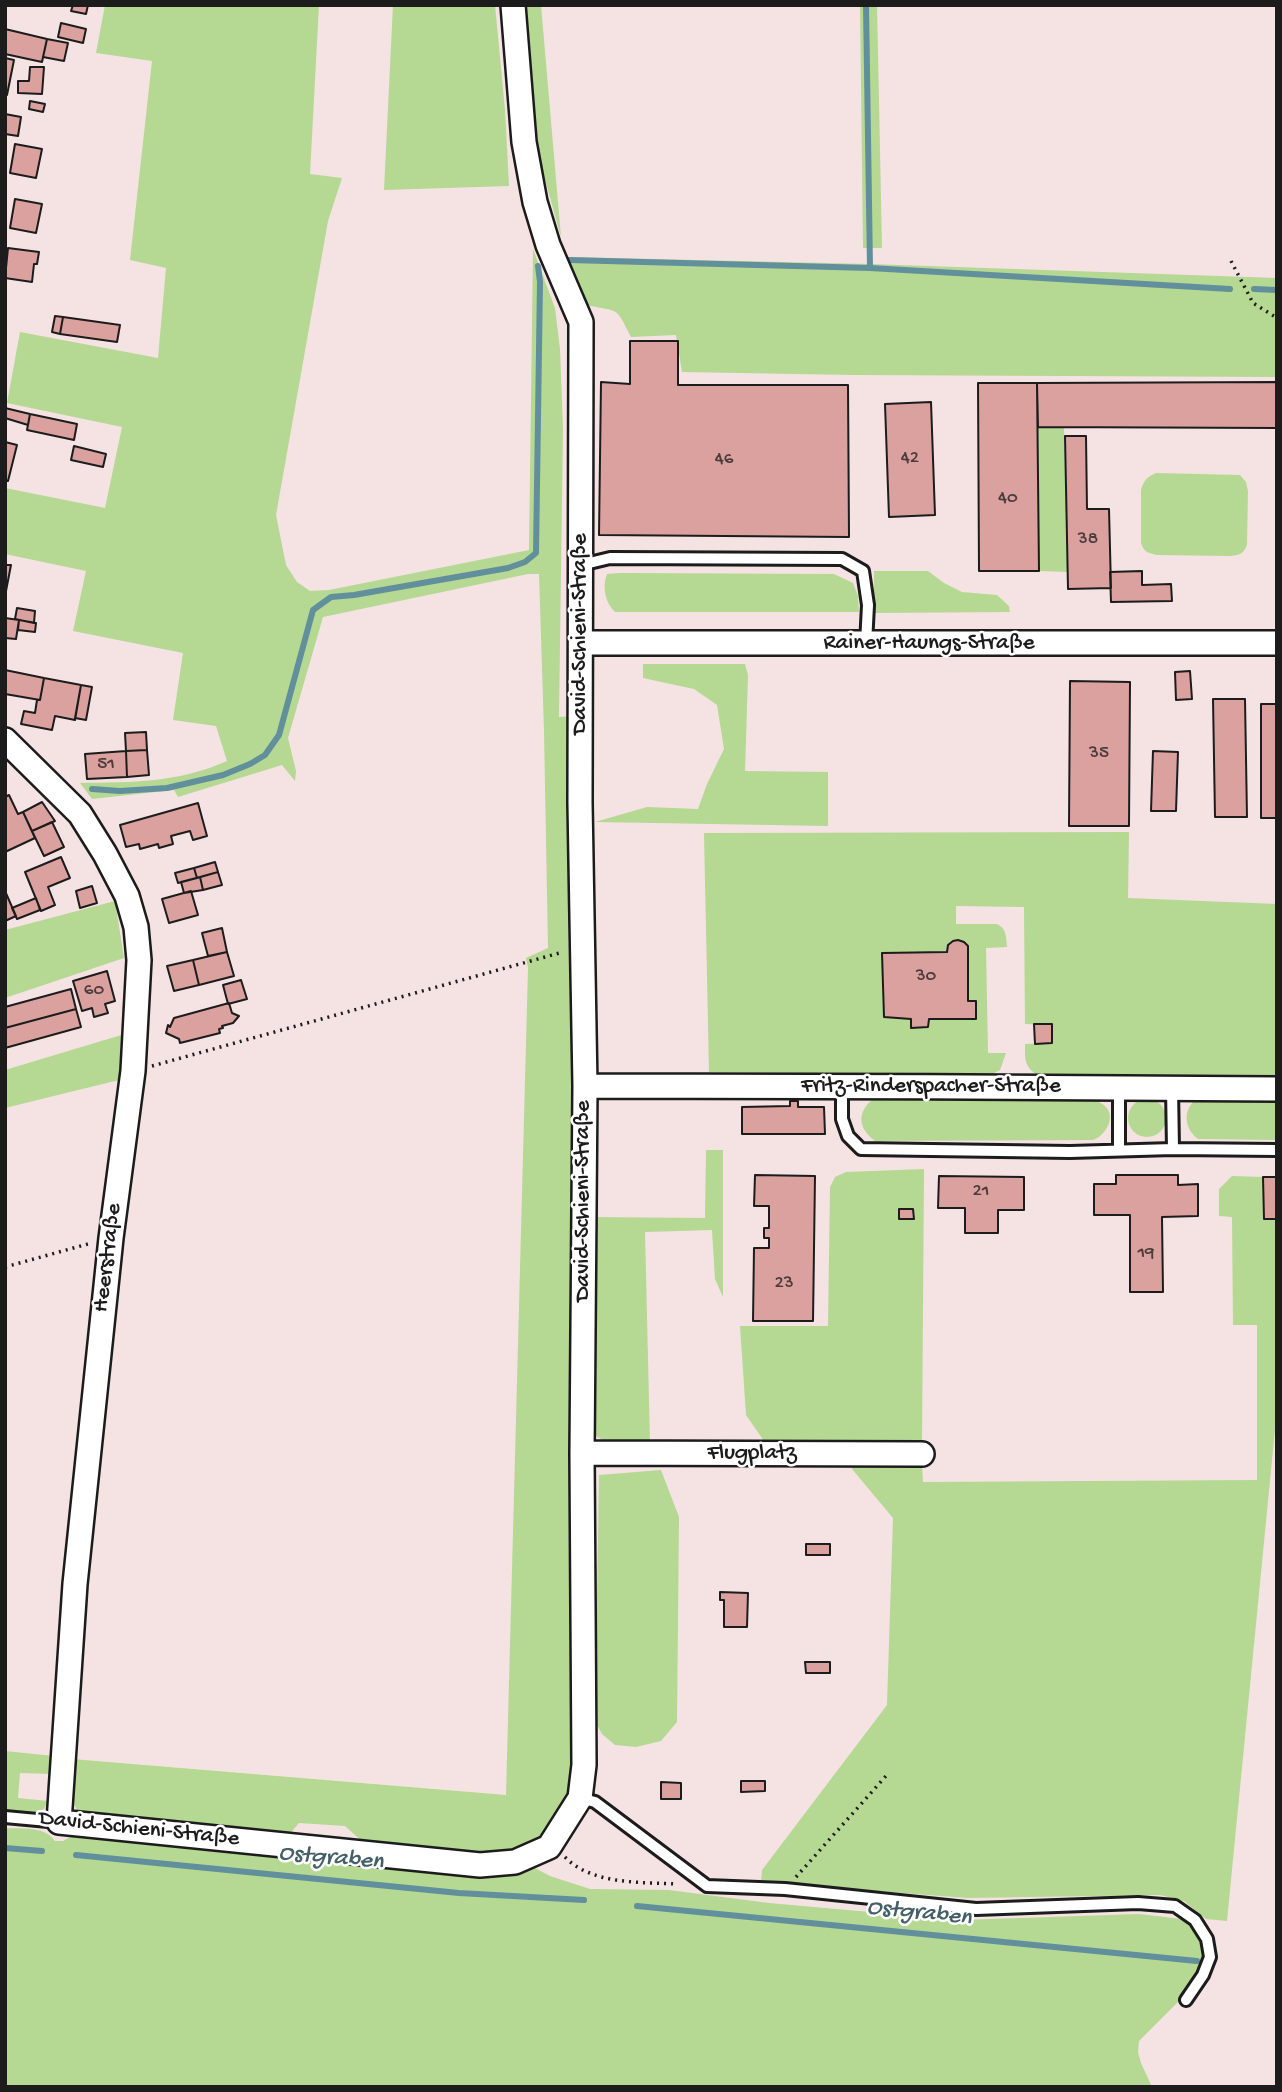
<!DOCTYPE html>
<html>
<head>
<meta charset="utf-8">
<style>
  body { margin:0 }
  #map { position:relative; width:1282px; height:2092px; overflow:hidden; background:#f4e3e2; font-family:"Gochi Hand",sans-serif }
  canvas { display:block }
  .frame { position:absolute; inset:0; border:7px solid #1c1c1c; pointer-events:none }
</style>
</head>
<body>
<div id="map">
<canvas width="1282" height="2092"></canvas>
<div class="frame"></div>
</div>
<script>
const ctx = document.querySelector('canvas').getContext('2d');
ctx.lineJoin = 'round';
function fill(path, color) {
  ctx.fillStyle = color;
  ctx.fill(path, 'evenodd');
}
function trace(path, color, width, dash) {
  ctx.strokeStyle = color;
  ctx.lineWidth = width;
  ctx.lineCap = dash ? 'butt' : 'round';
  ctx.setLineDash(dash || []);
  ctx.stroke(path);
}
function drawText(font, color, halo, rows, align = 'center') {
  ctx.font = font + ' "Gochi Hand",sans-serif';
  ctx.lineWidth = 5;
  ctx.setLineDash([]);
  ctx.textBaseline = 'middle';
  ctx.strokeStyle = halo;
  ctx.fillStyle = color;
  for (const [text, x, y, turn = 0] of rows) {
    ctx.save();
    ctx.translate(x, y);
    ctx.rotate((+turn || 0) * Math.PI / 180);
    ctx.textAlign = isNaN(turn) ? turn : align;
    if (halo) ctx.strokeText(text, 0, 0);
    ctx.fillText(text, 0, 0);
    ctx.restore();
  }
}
fill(new Path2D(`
  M105,5H319L310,174L342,178L328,221L276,515L286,565L297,582L310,591L329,590L529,550L533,249L555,308L560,349L563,428L559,717L573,716L571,1766C570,1775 570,1786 567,1794C559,1816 542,1834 526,1850L510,1849L483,1854L364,1843L345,1826L299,1823L288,1836L80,1813C65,1796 71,1780 72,1759L506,1795L528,968L526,958L548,948L544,731L539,574H528L323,617L288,738L296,771L295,781L282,765L178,797L174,790L92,799L80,783C133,782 178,783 227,761L216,726L173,720L183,653L73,631L86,571L5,554V488L105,508L122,427L7,403L20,332L158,358L166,268L130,260L152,61L96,53Z
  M393,5H495L505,110L509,186L384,190Z
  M526,5H541L561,237L539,158Z
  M860,5H877L882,248H863Z
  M567,257L870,264L1277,278V377L853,375L682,372L676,335L631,337C615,304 619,313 587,305Z
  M1038,427H1064L1068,572L1039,571Z
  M1156,473L1240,475L1246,482L1248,491L1247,545C1244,553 1240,555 1231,556L1157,555C1148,553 1144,552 1141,543V490C1144,480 1147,477 1156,473Z
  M874,571H928L944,583L962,592L997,595L1009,606L1010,612L874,613Z
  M620,573L834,574L853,583L858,596L859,612H615C605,603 602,586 607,574Z
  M643,664H745L748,675L745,771L828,772V826L595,822L647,807L698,809L707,784L724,749L717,705L694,689L643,678Z
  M1129,832L1128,898L1277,904V1075L1036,1074C1024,1066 1025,1058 1025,1044L1052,1043V1025L1025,1024L1024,907L956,906V924H997C1007,929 1006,937 1007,947L986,948L988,1053H1006L1000,1070L990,1075L709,1072L704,833Z
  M115,901L124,958L5,998V930Z
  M128,1033L123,1079L5,1108V1070Z
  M874,1098L1096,1100C1097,1100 1105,1106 1106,1107C1116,1118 1105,1136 1093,1140L875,1141C857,1127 857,1112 874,1098Z
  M1128 1118a19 19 0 1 1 38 0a19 19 0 1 1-38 0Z
  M1195,1100H1277V1140L1198,1139C1185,1129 1182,1112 1195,1100Z
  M706,1150H723V1297L715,1279L712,1230L645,1232L650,1443C628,1443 605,1448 590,1430L589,1217L705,1218Z
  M924,1169L922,1445L766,1444L746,1415L740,1326H828L830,1187L835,1177L846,1172Z
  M1232,1176L1263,1177L1264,1219H1277V1409L1227,1921L1206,1919L1184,1901L1160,1895L967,1898L761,1882L762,1870L887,1705L893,1518L852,1469V1462L922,1464L923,1482L1257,1480V1325H1233L1232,1217L1219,1216V1189Z
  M661,1470L679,1517L677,1722L661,1741L636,1747L615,1745L602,1734L595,1721L599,1475Z
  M5,1751L54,1756L53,1774L20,1773L18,1798L48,1801L44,1809L34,1812L5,1810Z
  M5,1828C22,1829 45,1826 55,1841H63L73,1835L491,1874H506L531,1866L550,1876L590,1889L669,1890L769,1903L960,1920L1139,1914L1182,1919L1193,1928L1200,1937L1204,1947V1958L1199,1971L1182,1998L1139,2041L1138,2052L1141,2063L1152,2087H5Z`), '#b5d893');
trace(new Path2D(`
  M569,260L870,268L866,5
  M870,268L1230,289
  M1254,289L1277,290
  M92,789L120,791L167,788L223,775L250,764L265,755L279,735L313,610L331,597L354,595L508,568L525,562L536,553L540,282L538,266
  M5,1848L42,1851
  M76,1855L459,1893L584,1900
  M637,1906L1197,1961`), '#618f9b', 6);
const building = new Path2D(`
  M73,5H88L86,14L71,11Z
  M61,23L86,29L83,43L58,37Z
  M5,29L47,39L42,62L5,54Z
  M47,39L68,43L64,61L43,57Z
  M5,58L14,60L7,95H5Z
  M30,67H44L42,94L18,93V81H29Z
  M30,101L45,104L43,112L29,109Z
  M5,114L21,117L18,136L5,134Z
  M15,144L42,149L36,178L10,173Z
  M15,199L42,204L36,233L10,228Z
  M8,248L39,252L37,264H34L32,282L5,278Z
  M55,316L63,317L60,334L52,332Z
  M63,317L120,325L117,342L60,334Z
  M630,341H678V385H848L849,537L599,535L601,382L630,384Z
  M1277,382V428L1038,427L1037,383Z
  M978,383H1037L1039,571H979Z
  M931,402L935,515L889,517L885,404Z
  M5,408L30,414L28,425L5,418Z
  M30,414L77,424L74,440L27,430Z
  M1065,436H1086L1087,509H1109L1111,588L1068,589Z
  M5,442L17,445L8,481L5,480Z
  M74,446L106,454L103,467L71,460Z
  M5,565H11L6,591L5,590Z
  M1142,571V585L1171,584L1172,601L1111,602L1110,572Z
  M17,608L35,611L34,623L15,619Z
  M5,618L19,620L16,639L5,638Z
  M19,620L36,623L35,632L18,630Z
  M5,670L44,678L40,700L5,694Z
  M1190,671L1192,699L1176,700L1175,672Z
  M44,678L81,685L75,720L55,716L52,730L21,724L24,711L35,713L37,700H40Z
  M1070,681L1130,682L1129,826H1069Z
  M81,685L92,687L86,720L75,718Z
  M1213,699H1245L1247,817H1215Z
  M1261,704H1277V818H1261Z
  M146,732L147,750L126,751L125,733Z
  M147,750L149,775L127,777L126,751Z
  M126,751L127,777L87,779L85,754Z
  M1153,751L1178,752L1176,811H1151Z
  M9,795L18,814L23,812L35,838L5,852V797Z
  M42,802L55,821L32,831L23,812Z
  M198,803L207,836L193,840L190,831L171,836L173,844L159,848L158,844L140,849L139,844L126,847L120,825Z
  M52,822L64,847L44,856L32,831Z
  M61,857L70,878L48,887L55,905L41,911L25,872Z
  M215,862L218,872L197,878L194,868Z
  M194,868L197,878L178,883L175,873Z
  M218,872L222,885L203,890L200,877Z
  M200,877L203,890L184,893L181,882Z
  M92,886L97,903L80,908L76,891Z
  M5,891L16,916L5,921Z
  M191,891L198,915L169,923L162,899Z
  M36,898L40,910L17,919L12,908Z
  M222,928L227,952L208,956L202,933Z
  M958,940L964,942L968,946V1001H976V1019H929L928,1027L911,1028V1019L884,1017L882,953L947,952L948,945L953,941Z
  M227,952L234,976L199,985L193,960Z
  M193,960L199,985L174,991L167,966Z
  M107,971L115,1001L105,1004L108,1013L94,1017L92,1008L82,1011L73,981Z
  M241,980L247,999L228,1004L223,985Z
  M71,989L76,1009L5,1028V1007Z
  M229,1003L232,1013L239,1016L233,1023L222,1026L223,1028L219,1029L220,1033L180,1043L179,1039L166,1033L168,1025L170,1027L174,1018Z
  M76,1009L81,1027L5,1048V1028Z
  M1034,1024H1052V1043L1035,1044Z
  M790,1101H798V1107H824L825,1134H742V1107L790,1106Z
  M755,1175L815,1176L813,1321H753L754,1248H769V1238H764V1228H769V1206H754Z
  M1116,1175H1178V1185L1198,1184V1216L1162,1217L1163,1292H1130V1215H1094V1184H1116Z
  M939,1176L1024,1177V1210H998V1233H965V1208H938Z
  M1263,1177H1277V1219H1264Z
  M899,1209H913L914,1219H899Z
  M806,1544H830V1555H806Z
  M720,1592L748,1593L747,1627H724V1600H720Z
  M805,1662H830V1673H806Z
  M741,1781H765V1791L741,1792Z
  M661,1782L681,1783V1799H661Z`);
fill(building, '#dba19e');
trace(building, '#1c1c1c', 2);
const service = new Path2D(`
  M581,565L610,558L842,559L863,571L868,605L866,644
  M842,1087V1119L848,1136L861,1149L1070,1152L1173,1149L1172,1088
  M1173,1149L1277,1150
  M1119,1150V1089
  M580,1798L595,1802L707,1886L785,1889L976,1909L1138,1903L1175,1906L1195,1920L1207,1939L1210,1957L1203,1975L1186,2000
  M5,1817L59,1822`);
const minor = new Path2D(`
  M581,643H1277
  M5,740L80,814L105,854L127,896L136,927L139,960L133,1071L111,1238L75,1584L59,1822L480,1865L515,1862L549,1847L580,1798L584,1765L582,1453L585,1086L580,803L581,322L548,245L535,202L524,142L513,5
  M585,1086C816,1086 1046,1087 1277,1089
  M582,1453L922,1454`);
trace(service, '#1c1c1c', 16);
trace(minor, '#1c1c1c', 28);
trace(new Path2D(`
  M1231,261L1253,303L1277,318
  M152,1066L563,952
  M5,1267L88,1244
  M565,1857C592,1885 641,1882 677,1884
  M796,1877L886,1776`), '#1c1c1c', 3.5, [2, 5]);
trace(service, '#fff', 10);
trace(minor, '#fff', 23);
drawText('19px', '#4c3d3c', null, [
  ["42",910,459],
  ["46",724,460],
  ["40",1008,499],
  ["38",1088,540],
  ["35",1099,754],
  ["51",106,765],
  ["30",926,977],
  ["60",94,991],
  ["21",981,1192],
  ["19",1146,1254],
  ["23",784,1284]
]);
drawText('23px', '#1c1c1c', '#fff', [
  ["David-Schieni-Straße",581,634,-90],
  ["Rainer-Haungs-Straße",929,644],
  ["Fritz-Rinderspacher-Straße",931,1087],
  ["David-Schieni-Straße",584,1201,-90],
  ["Heerstraße",109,1258,-83],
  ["Flugplatz",752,1454],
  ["David-Schieni-Straße",139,1830,6]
]);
drawText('italic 24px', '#445f66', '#fff', [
  ["Ostgraben",331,1859,5],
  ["Ostgraben",919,1914,6]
]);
</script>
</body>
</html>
